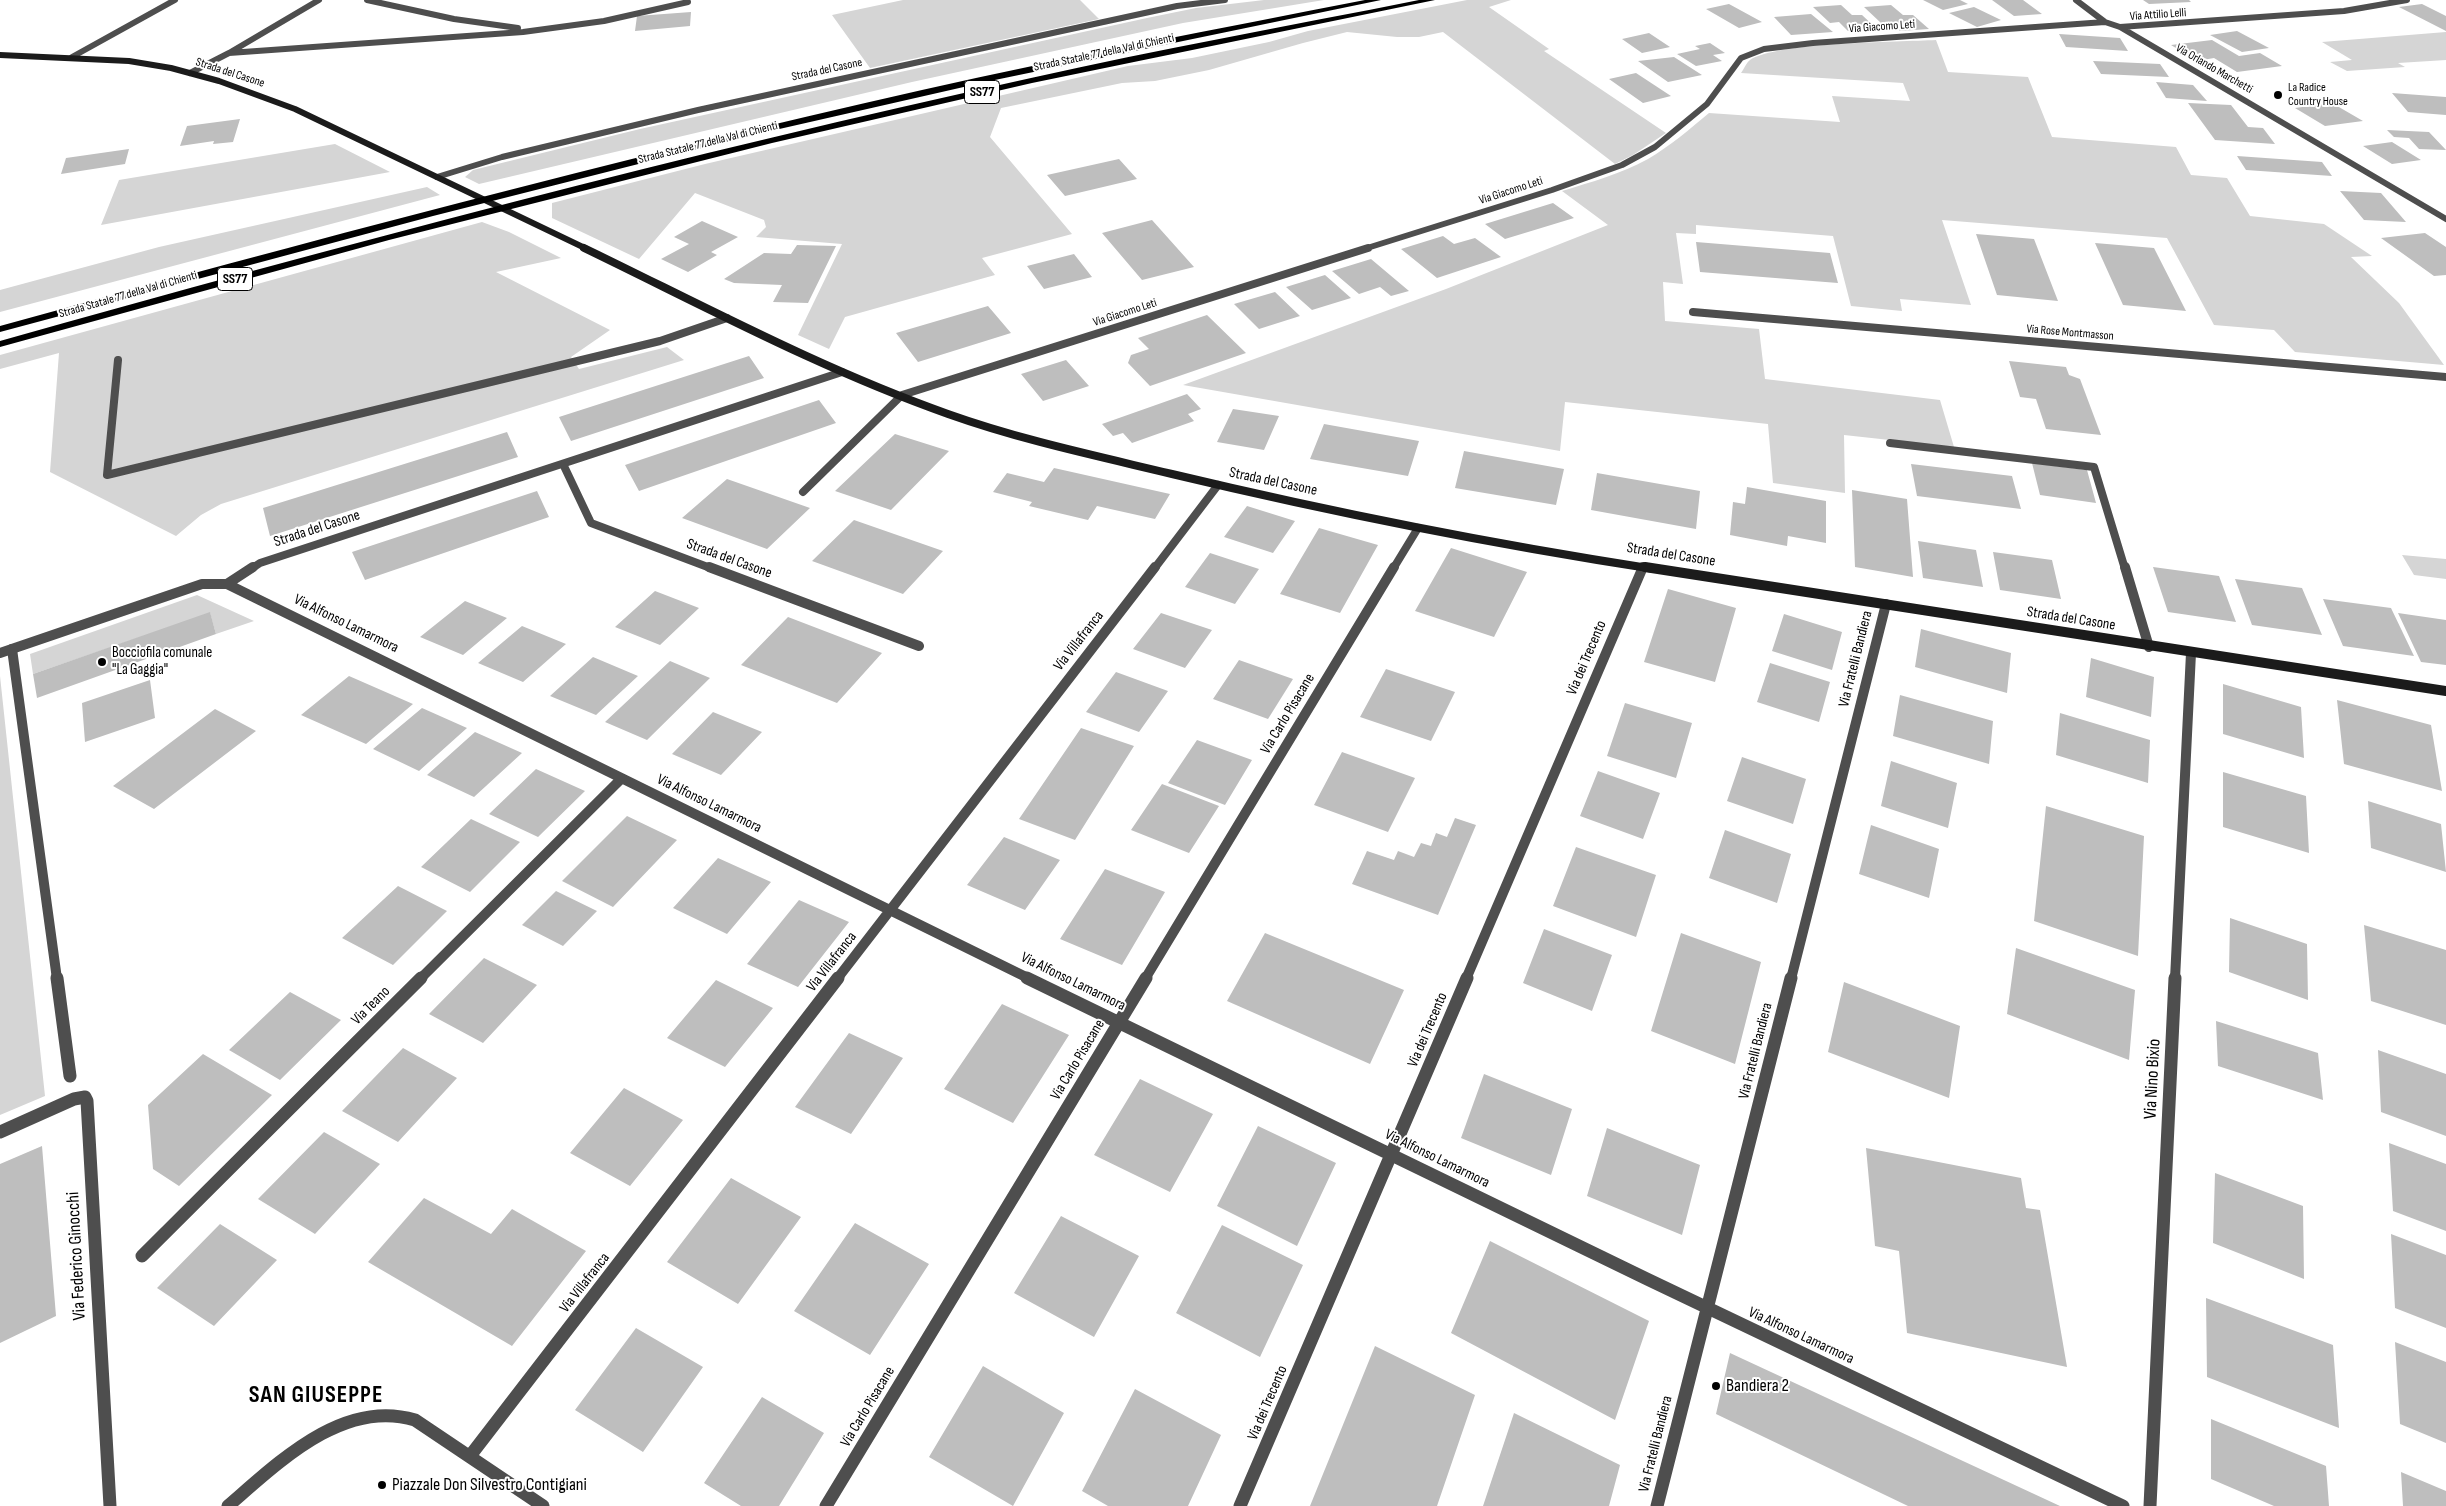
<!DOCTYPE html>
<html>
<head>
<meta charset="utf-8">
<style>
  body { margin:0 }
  canvas { display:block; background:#fff }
</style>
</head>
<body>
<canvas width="2446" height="1506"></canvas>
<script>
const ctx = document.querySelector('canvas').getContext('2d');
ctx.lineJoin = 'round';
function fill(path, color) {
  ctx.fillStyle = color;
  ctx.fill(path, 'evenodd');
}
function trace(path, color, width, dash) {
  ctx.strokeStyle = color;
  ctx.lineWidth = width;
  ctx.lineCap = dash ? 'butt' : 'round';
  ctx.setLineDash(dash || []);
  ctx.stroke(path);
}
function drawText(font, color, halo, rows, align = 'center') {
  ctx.font = font + ' "Sofia Sans Condensed",sans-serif';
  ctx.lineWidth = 4;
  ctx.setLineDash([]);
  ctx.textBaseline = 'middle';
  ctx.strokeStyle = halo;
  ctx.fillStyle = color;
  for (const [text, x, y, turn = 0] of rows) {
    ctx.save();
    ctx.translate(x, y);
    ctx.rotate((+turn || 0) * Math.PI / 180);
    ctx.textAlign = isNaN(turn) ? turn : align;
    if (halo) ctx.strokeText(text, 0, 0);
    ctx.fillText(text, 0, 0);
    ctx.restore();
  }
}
fill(new Path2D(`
  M903,0H1080L1099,19L870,68L832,15Z
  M1264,0H1324L1183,23L912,82L479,184L465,177L473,170L640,129L1147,18L1196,8Z
  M1467,0H1511L1489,7L1549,49L1544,51L1666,133L1633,155L1615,164L1443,32L1419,37H1397L1347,32L1303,43L1209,70L1155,81L1122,83L1001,108L990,137L1072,234L982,258L995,275L845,317L829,349L798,335L842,244L756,237L766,227L764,220L695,193L639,259L552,218V203L705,164L1128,66L1192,58L1269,42L1308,31Z
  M2446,32V60L2398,63L2405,67L2347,71L2330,62L2352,60L2322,42Z
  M1936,40L1948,72L2028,77L2052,137L2176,147L2191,175L2227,178L2250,216L2324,224L2372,256L2351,257L2399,303L2444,365L2295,352L2274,330L2214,325L2167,238L1942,220L1971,305L1900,299L1902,311L1851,306L1833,236L1696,225V234L1676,233L1683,284L1663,282L1665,321L1759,329L1765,379L1940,400L1954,447L1844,435L1845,493L1773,483L1768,424L1565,402L1560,451L1183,385L1446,289L1608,225L1562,191C1591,182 1621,174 1648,159C1670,146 1690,129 1709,113L1840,122L1832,96L1910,101L1903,83L1741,73C1744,69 1746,63 1750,60C1777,42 1898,42 1936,40Z
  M335,144L390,172L101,225L119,180Z
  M427,187L440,195L0,312V290L159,247Z
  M482,222L509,232L561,258L496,272L610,330L571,357L579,369L667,347L684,360L221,504L201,515L176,536L50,472L59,353L0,369V355Z
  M2402,555L2446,559V579L2414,575Z
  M197,595L254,621L216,634L210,613L33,674L30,654Z
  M0,676L45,1096L0,1115Z`), '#d5d5d5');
fill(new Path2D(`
  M1923,0H1960L1968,4L1943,10Z
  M1992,0H2023L2042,14L2014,16Z
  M2143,0H2189L2191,2L2149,4Z
  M1729,4L1762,22L1739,28L1706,9Z
  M2422,4L2446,16V31L2399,7Z
  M1841,5L1852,15H1862L1877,29L1848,31L1839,22L1830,23L1813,7Z
  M1891,5L1903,15H1913L1929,29L1900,31L1891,23H1881L1864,7Z
  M1974,7L2001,20L1977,27L1949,13Z
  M691,12L690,26L635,31L637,16Z
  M1811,14L1833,32L1791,35L1774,17Z
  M2237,31L2269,48L2242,52L2210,35Z
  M1649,33L1670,47L1642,53L1622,39Z
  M2059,34L2120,38L2128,51L2066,47Z
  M2212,40L2239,56L2260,53L2282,66L2237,72L2214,58L2197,61L2171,45Z
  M1710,43L1725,53L1713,55L1722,61L1696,66L1677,54L1700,49L1695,46Z
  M1674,57L1702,75L1668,82L1638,61Z
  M2093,61L2160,64L2169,77L2101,74Z
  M1636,73L1671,96L1643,103L1609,79Z
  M2156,82L2193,85L2207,101L2166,98Z
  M2392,93L2446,97V115L2408,112Z
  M2188,103L2231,105L2248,127L2263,128L2275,144L2215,140Z
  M2332,103L2363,121L2325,126L2295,108Z
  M240,119L233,142L213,144L214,141L180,146L187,126Z
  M2387,130L2429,132L2446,150L2419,149L2409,138L2394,137Z
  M2392,142L2421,160L2392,164L2363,146Z
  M129,149L125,164L61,174L66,158Z
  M2237,156L2322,162L2332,176L2246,170Z
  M1119,159L1137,179L1065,196L1047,175Z
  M2340,191L2381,193L2406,222L2364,220Z
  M1553,203L1574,218L1505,239L1485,224Z
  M1152,220L1194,267L1142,280L1102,233Z
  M702,221L738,237L711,252L717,255L688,272L661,259L689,244L674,237Z
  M2425,233L2446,247V275L2434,276L2381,238Z
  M1976,234L2034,239L2058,301L1997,295Z
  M1443,236L1454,244L1475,238L1501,257L1437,278L1401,249Z
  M1696,242L1830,253L1838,283L1700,272Z
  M2095,243L2154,248L2186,311L2123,305Z
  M797,245L836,246L808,303L773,302L782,285L734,283L724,279L764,253L791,254Z
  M1074,254L1092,277L1044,289L1027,266Z
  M1371,259L1409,291L1391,296L1380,287L1359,294L1332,271Z
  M1325,275L1351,298L1312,310L1286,287Z
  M1275,292L1300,316L1259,329L1234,304Z
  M988,306L1011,333L918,362L896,333Z
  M1207,315L1246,353L1150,386L1128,363L1131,355L1149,349L1138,338Z
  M749,356L764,378L571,441L559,417Z
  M1066,360L1089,386L1043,401L1021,374Z
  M2009,361L2066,367L2069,375L2080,379L2101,435L2046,429L2036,399L2020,397Z
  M1187,394L1201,409L1188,414L1194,421L1132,443L1123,433L1113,436L1102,424Z
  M819,400L836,423L639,491L625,465Z
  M1233,409L1279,416L1264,450L1217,442Z
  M1324,424L1419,441L1408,476L1310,459Z
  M507,432L518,457L270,536L263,508Z
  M895,434L949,451L891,510L835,491Z
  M1464,451L1564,469L1556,505L1455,488Z
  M2032,463L2087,470L2096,503L2040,495Z
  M1911,464L2012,476L2021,509L1917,496Z
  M1054,468L1170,494L1155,519L1097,506L1088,520L1029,506L1032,502L993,492L1007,473L1044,482Z
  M1597,473L1700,491L1696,529L1591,510Z
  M727,479L810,508L767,549L682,518Z
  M1747,487L1826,501V543L1788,536L1787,546L1730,535L1733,502L1745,504Z
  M1852,490L1907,499L1913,577L1855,567Z
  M537,491L549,517L365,580L352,552Z
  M1247,506L1295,521L1273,553L1224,537Z
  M854,520L943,551L903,594L812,561Z
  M1319,528L1378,545L1340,613L1280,594Z
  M1918,541L1976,550L1983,587L1923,578Z
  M1451,548L1527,572L1494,637L1415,611Z
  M1993,552L2052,560L2061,599L2000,590Z
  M1210,553L1259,569L1235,604L1185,587Z
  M2153,567L2219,576L2236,622L2168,612Z
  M2235,579L2302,588L2322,635L2252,625Z
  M1668,589L1736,608L1715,682L1644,662Z
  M655,591L699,608L660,645L615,627Z
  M2323,599L2391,608L2414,656L2343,646Z
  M465,601L507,618L463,655L420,637Z
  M210,612L216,634L37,698L33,674Z
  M1161,613L1212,630L1185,668L1133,649Z
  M2398,613L2446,620V665L2421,662Z
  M1784,614L1842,632L1832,670L1772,651Z
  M788,617L882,653L837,703L741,665Z
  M522,626L566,644L523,682L478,663Z
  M1921,629L2011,653L2007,693L1915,667Z
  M593,657L638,676L596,715L550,696Z
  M2091,658L2154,677L2151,717L2086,697Z
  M1239,660L1293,679L1268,719L1213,699Z
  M670,661L710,678L647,740L605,722Z
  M1770,663L1830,682L1819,722L1757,702Z
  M1386,669L1455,692L1431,741L1360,717Z
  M1116,672L1168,691L1139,732L1086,712Z
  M349,676L413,704L366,744L301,715Z
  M150,680L155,718L85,742L82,703Z
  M2223,684L2301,707L2304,758L2223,734Z
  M1900,695L1993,721L1989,764L1893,736Z
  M2337,700L2431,725L2442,791L2344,764Z
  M1625,703L1692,723L1676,778L1607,756Z
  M422,708L467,728L419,771L373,749Z
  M215,709L256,731L154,809L113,786Z
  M713,712L762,732L721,775L672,754Z
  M2060,713L2150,740L2148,783L2056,755Z
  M1081,728L1134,746L1075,840L1019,819Z
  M475,732L522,753L474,797L427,775Z
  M1197,740L1252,760L1225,805L1168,783Z
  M1342,752L1415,778L1388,832L1314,805Z
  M1742,757L1806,779L1793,824L1727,801Z
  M1891,761L1957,783L1948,828L1881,806Z
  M536,769L585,791L538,837L489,814Z
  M1598,771L1660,793L1643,839L1580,816Z
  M2223,772L2306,796L2309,853L2223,827Z
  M1162,784L1219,806L1189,853L1131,830Z
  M2368,801L2441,824L2446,872L2371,848Z
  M2046,806L2144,836L2138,956L2034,921Z
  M627,816L677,840L613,907L562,881Z
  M1455,818L1476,825L1438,915L1352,884L1367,851L1394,860L1398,851L1414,857L1421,843L1431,846L1436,833L1447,837Z
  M471,819L520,842L470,892L421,867Z
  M1871,825L1939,849L1929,898L1859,874Z
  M1725,830L1791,854L1777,903L1709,878Z
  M1004,837L1060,860L1025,910L967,885Z
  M1576,847L1656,875L1636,937L1553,906Z
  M718,858L771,882L727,934L673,908Z
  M1105,869L1165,892L1122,965L1060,939Z
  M398,886L447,911L393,965L342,938Z
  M556,891L597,911L563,946L522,925Z
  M799,900L849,922L798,987L747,964Z
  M2230,918L2307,944L2308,1000L2229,972Z
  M2364,925L2446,950V1025L2371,1001Z
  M1544,929L1612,955L1592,1011L1523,983Z
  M1265,933L1404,990L1370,1064L1227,1001Z
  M1681,933L1761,962L1735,1064L1651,1031Z
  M2016,948L2135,990L2129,1060L2007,1014Z
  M484,958L537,985L483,1043L429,1014Z
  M716,980L773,1008L725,1067L667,1038Z
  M1844,982L1960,1026L1949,1098L1828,1052Z
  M290,992L341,1020L280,1080L229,1050Z
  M1002,1004L1069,1035L1013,1123L944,1089Z
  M2216,1021L2318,1053L2323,1100L2218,1066Z
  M849,1033L903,1058L851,1134L795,1107Z
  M403,1048L457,1078L398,1142L342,1111Z
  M2378,1050L2446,1074V1136L2381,1112Z
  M203,1054L272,1095L179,1186L153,1169L148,1105Z
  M1484,1074L1572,1109L1551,1175L1461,1138Z
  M1140,1079L1213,1114L1170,1192L1094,1155Z
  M624,1088L683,1120L630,1186L570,1153Z
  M1258,1126L1336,1163L1297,1246L1217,1206Z
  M1607,1128L1700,1165L1682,1235L1587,1196Z
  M324,1132L380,1164L315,1234L258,1199Z
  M2389,1143L2446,1164V1231L2393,1211Z
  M42,1146L56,1316L0,1343V1164Z
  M1866,1148L2021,1178L2026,1208L2040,1210L2067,1367L1907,1333L1899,1251L1875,1246Z
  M2215,1173L2303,1206L2304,1279L2213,1243Z
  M731,1178L801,1217L738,1304L667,1262Z
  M424,1198L491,1234L512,1209L586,1251L512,1346L368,1262Z
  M1061,1216L1139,1256L1094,1337L1014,1293Z
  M855,1223L929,1264L870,1355L794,1311Z
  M220,1224L277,1260L214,1326L157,1288Z
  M1222,1225L1303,1265L1260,1357L1176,1313Z
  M2391,1234L2446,1255V1328L2395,1308Z
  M1490,1241L1649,1321L1615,1420L1451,1333Z
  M2206,1298L2333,1345L2339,1428L2207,1377Z
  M636,1328L703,1367L643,1452L575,1410Z
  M2395,1342L2446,1362V1443L2400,1424Z
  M1375,1346L1475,1395L1437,1506H1310Z
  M1730,1353L2060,1506H1908L1716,1414Z
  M983,1366L1064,1413L1013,1506L929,1457Z
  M1135,1389L1221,1435L1188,1506H1108L1082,1491Z
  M762,1397L824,1433L779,1506H741L704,1483Z
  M1514,1413L1620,1465L1609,1506H1483Z
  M2211,1419L2326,1466L2329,1506H2274L2211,1479Z
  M2401,1472L2446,1491V1506H2403Z`), '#bebebe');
trace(new Path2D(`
  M367,0L454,19L518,28
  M229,53L523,32L604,21L688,2
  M72,57L175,0
  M190,73L229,53L319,0`), '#4e4e4e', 6);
trace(new Path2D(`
  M1890,443L2094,467L2125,569`), '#4e4e4e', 8);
trace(new Path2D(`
  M2125,567L2149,647
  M12,649L57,979`), '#4e4e4e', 10);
trace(new Path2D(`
  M57,978L70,1076
  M0,1132L74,1099L85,1097L87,1101L110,1506`), '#4e4e4e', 13);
trace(new Path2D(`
  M2076,0L2105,22L2120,27L2446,219
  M2120,27L2344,11L2407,0
  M437,177L502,157L698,110L1177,6L1225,0
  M1364,249L1552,190L1622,165L1655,147L1707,104L1741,58L1764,49L1813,43L2105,22`), '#4e4e4e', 6);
trace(new Path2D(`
  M1693,312L2446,377
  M118,360L107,475L660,341L727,318
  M563,464L591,523L713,569
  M803,492L902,395L1368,248
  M251,569L260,563L842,372
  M1154,569L1218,485
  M1393,569L1418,528`), '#4e4e4e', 8);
trace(new Path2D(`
  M709,567L919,646
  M227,584L253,567
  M0,653L202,584H227L1030,979
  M420,979L621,779
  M837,979L1155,567
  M1145,979L1394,567
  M1466,979L1643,567
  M1791,979L1886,604
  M2175,979L2191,653`), '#4e4e4e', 10);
trace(new Path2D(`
  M1027,978L1647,1279L2123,1506
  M142,1256L421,978
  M470,1456L838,978
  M228,1506C278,1463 343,1398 415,1420L543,1506
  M826,1506L1146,978
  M1240,1506L1467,978
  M1657,1506L1791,978
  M2150,1506L2175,978`), '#4e4e4e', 13);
trace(new Path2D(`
  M0,55L129,61L171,68L219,81L295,109L587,249`), '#1b1b1b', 6);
trace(new Path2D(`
  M584,248C704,306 823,370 948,414C1021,440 1097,456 1172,474C1331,512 1492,544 1654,569`), '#1b1b1b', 8);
trace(new Path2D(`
  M1645,567L2446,691`), '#1b1b1b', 10);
fill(new Path2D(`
  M1365,0H1381L990,81L753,135L433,216L0,332V326C306,242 613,160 922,90C1069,57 1217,29 1365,0Z
  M1419,0H1435L1032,83L772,143L389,240L0,347V341C341,245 684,154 1031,78C1159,49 1289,26 1419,0Z`), '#000');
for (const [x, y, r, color] of [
  [2278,95,5,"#000"],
  [102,662,5,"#000"],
  [1716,1386,5,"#000"],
  [382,1485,5,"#000"]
]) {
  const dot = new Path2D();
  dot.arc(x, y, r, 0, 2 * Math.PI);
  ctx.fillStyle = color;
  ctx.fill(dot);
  trace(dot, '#fff', 2);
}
drawText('12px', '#000', '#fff', [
  ["Via Attilio Lelli",2158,15,-4],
  ["Via Giacomo Leti",1882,27,-4],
  ["Strada Statale 77 della Val di Chienti",1104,53,-12],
  ["Via Orlando Marchetti",2214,69,30],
  ["Strada del Casone",827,70,-12],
  ["Strada del Casone",230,73,18],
  ["Strada Statale 77 della Val di Chienti",708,143,-14],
  ["Via Giacomo Leti",1511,191,-18],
  ["Strada Statale 77 della Val di Chienti",128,295,-16],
  ["Via Giacomo Leti",1125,313,-18],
  ["Via Rose Montmasson",2070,333,5]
]);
drawText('12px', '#000', '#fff', [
  ["La Radice",2288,88],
  ["Country House",2288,102]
], 'left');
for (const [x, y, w] of [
  [982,92,35],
  [235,279,35]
]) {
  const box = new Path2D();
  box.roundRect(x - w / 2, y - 11.5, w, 23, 4);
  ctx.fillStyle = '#fff';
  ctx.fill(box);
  trace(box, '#000', 1);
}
drawText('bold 14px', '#000', null, [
  ["SS77",982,92],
  ["SS77",235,279]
]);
drawText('15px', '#000', '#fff', [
  ["Strada del Casone",1273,482,12],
  ["Strada del Casone",317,529,-18],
  ["Strada del Casone",1671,555,9],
  ["Strada del Casone",729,559,20],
  ["Strada del Casone",2071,619,9],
  ["Via Alfonso Lamarmora",346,624,26],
  ["Via Villafranca",1079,641,-52],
  ["Via dei Trecento",1587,658,-67],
  ["Via Fratelli Bandiera",1856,659,-76],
  ["Via Carlo Pisacane",1288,714,-59],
  ["Via Alfonso Lamarmora",709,804,26],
  ["Via Villafranca",832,962,-52],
  ["Via Alfonso Lamarmora",1073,982,26],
  ["Via Teano",371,1006,-45],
  ["Via dei Trecento",1428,1030,-67],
  ["Via Fratelli Bandiera",1756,1051,-76],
  ["Via Carlo Pisacane",1078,1060,-59],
  ["Via Alfonso Lamarmora",1437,1159,26],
  ["Via Villafranca",585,1283,-52],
  ["Via Alfonso Lamarmora",1801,1336,25],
  ["Via dei Trecento",1268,1403,-67],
  ["Via Carlo Pisacane",868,1407,-59],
  ["Via Fratelli Bandiera",1656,1444,-76]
]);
drawText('15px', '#000', '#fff', [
  ["Bocciofila comunale",112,653],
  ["\"La Gaggia\"",112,670]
], 'left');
drawText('18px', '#000', '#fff', [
  ["Via Nino Bixio",2153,1079,-87],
  ["Via Federico Ginocchi",77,1256,-93]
]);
drawText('18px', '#000', '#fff', [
  ["Bandiera 2",1726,1386],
  ["Piazzale Don Silvestro Contigiani",392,1485]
], 'left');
ctx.letterSpacing = '1px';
drawText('bold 24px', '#000', '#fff', [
  ["SAN GIUSEPPE",316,1396]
]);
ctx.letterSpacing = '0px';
</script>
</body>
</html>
